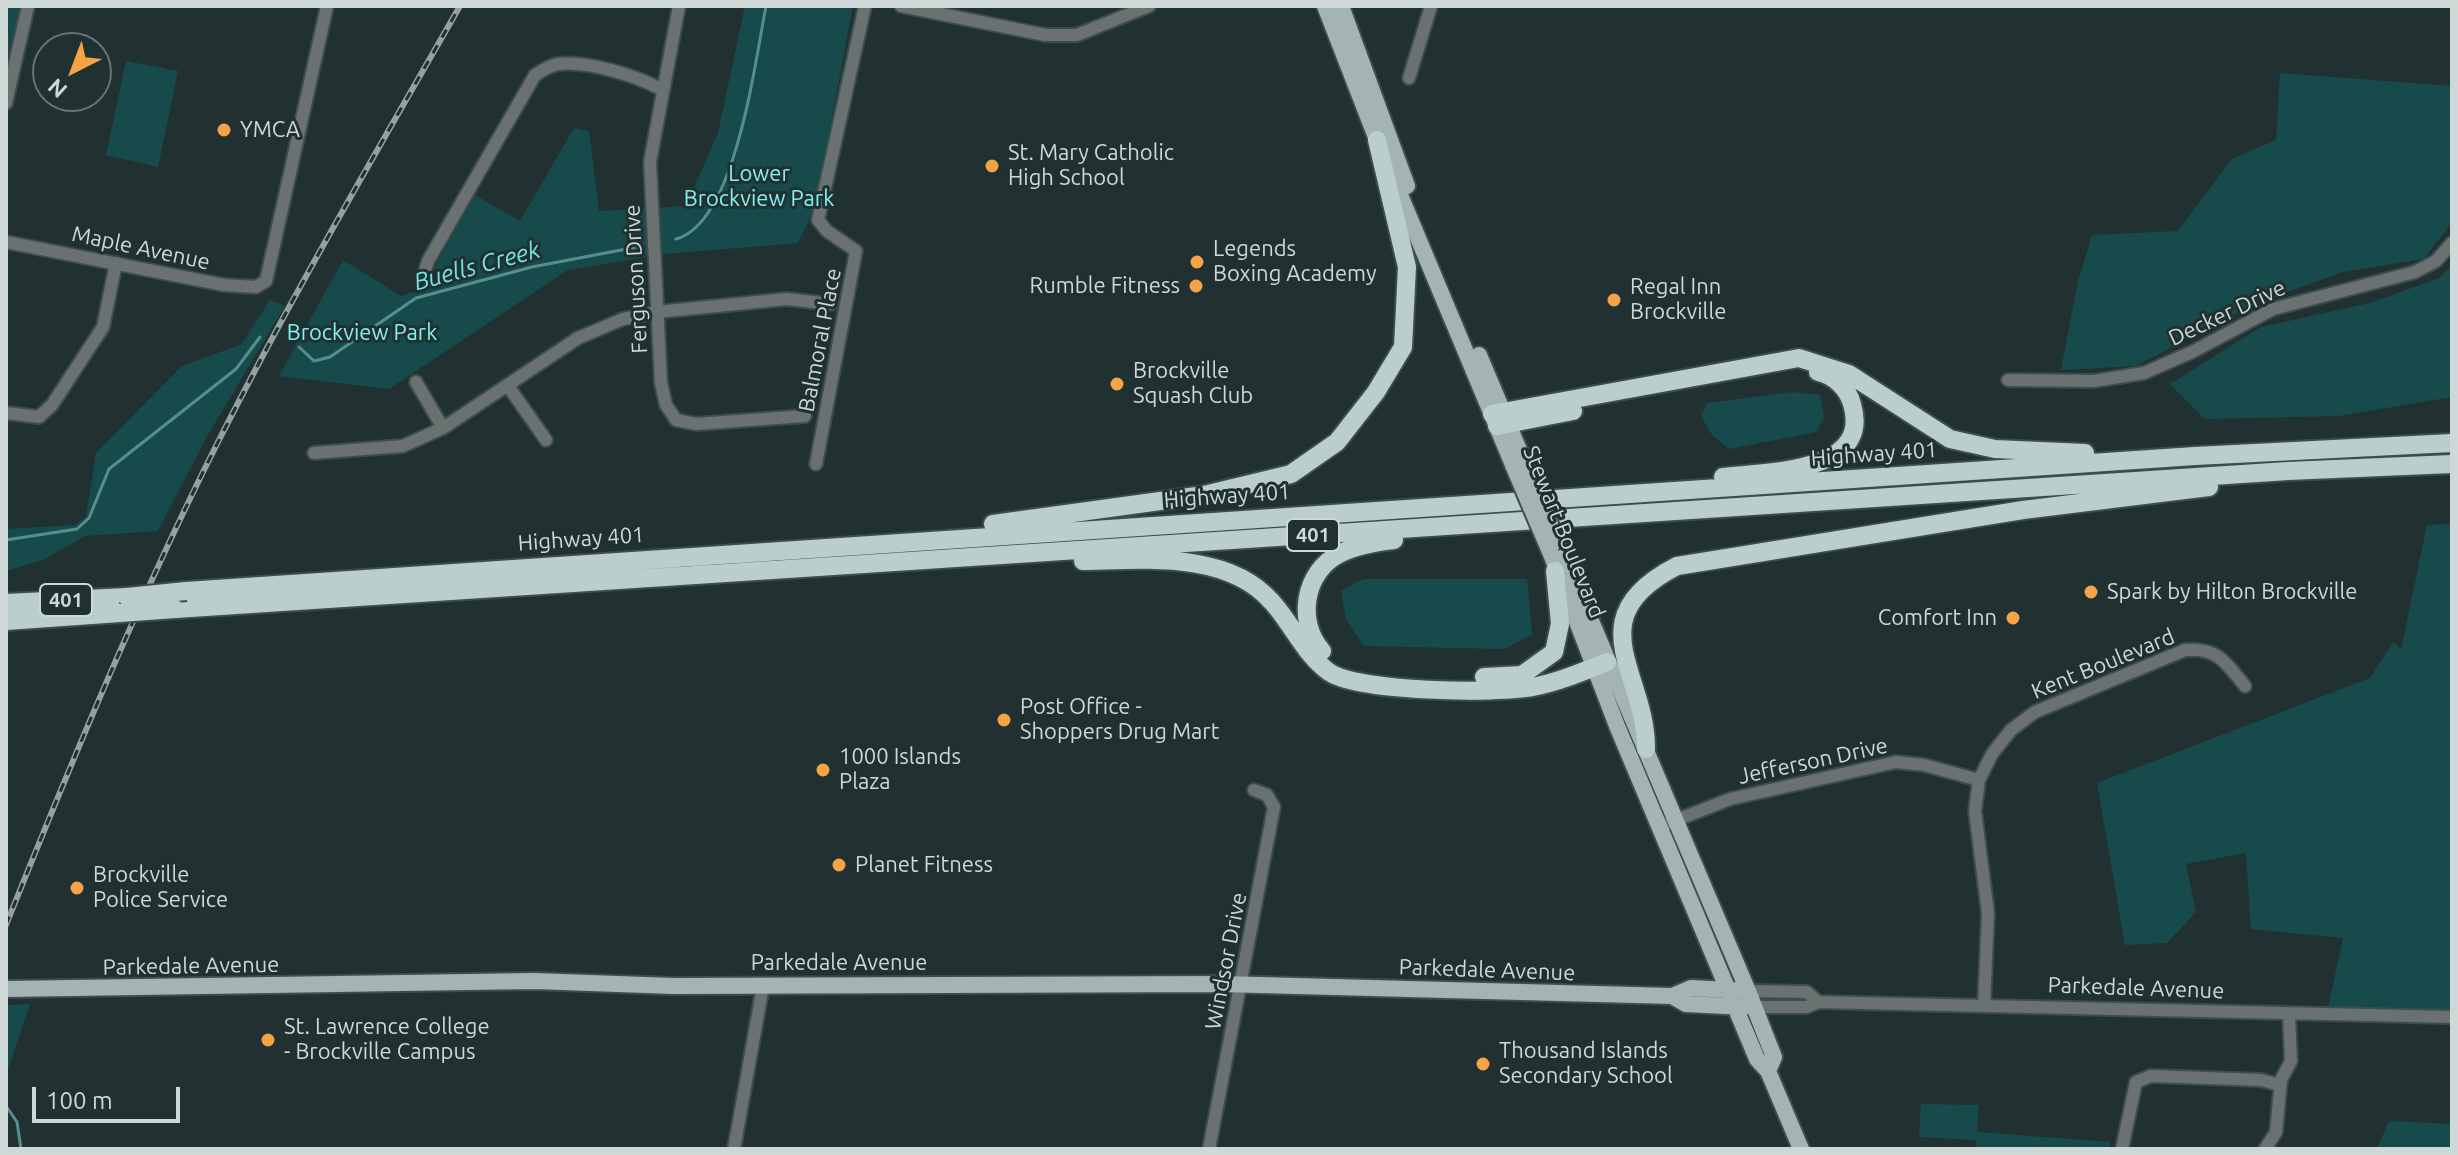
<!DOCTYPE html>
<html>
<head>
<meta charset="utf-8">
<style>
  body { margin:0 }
  #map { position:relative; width:2458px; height:1155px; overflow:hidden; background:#213131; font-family:Ubuntu,sans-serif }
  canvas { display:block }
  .frame { position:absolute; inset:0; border:8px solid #ced8d7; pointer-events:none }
  .north { position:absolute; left:32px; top:32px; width:80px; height:80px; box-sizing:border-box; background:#213131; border:2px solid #667473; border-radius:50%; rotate:222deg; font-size:22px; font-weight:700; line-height:32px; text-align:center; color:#ced8d7 }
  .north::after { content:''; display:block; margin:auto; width:28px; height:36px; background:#f5a346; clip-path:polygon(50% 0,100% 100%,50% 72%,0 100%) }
  .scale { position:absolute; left:32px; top:1087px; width:148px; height:36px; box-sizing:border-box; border:4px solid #ced8d7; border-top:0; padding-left:10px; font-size:24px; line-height:28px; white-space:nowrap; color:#ced8d7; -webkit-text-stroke:6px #213131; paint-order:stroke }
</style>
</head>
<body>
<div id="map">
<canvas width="2458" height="1155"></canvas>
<div class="frame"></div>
<div class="north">N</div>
<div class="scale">100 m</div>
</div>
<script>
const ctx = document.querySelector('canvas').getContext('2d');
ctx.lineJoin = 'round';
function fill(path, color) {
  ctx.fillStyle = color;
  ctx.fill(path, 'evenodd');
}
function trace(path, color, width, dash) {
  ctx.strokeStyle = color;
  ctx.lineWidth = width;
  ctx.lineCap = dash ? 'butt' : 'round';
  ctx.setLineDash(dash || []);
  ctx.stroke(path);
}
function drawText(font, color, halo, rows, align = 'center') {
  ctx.font = font + ' Ubuntu,sans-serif';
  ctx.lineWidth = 6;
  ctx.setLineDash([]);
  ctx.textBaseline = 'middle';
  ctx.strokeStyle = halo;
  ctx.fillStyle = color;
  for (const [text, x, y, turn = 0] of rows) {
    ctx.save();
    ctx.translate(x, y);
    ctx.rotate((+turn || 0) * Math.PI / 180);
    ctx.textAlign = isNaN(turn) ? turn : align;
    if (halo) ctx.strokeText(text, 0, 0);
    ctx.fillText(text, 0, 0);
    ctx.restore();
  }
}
fill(new Path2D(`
  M6,6H21L6,68Z
  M745,6H853L815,207L798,243L664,254L568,270L389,389L279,376L343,260L401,296L437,284L435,266L475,195L520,221L574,128L589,131L599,211L686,206L718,133Z
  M126,61L178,71L158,167L106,155Z
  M2280,73L2452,86V222L2424,259L2343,272L2254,304L2136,366L2061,370L2078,281L2092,235L2178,231L2232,159L2276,140Z
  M2452,265V397L2338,416L2205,419L2170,384L2261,327L2370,303L2439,278Z
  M270,300L285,306L206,438L158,531L85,536L43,560L6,571V529L75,525L86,517L96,453L182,366L242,344Z
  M1792,392L1820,395L1824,417L1816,432L1729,449L1712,435L1701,416L1707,403Z
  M2452,524V1010L2376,1012L2328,1008L2343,938L2251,929L2246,853L2186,864L2196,912L2167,943L2125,945L2097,783L2370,678L2394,641L2401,650L2427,525Z
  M1363,579H1527L1532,634L1505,649L1364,646L1346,619L1341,591Z
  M30,1004L6,1076V1005Z
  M1921,1104L1979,1105L1977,1132L2110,1142L2109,1149H1977L1976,1140L1919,1137Z
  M2389,1121L2452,1124V1149H2377Z`), '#174b4b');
trace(new Path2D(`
  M676,239C736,223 755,61 766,6
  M299,347L314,361L330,357L416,298L532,267L637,247
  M6,540L77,529L89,518L109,469L236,369L260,337
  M6,1106L17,1122L21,1149`), '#568e8e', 3);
const minor = new Path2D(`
  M679,6L650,162L661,383L666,405L676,420L696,424L805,416
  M901,6L1045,35H1077L1149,6
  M1409,78L1431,6
  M6,103L28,6
  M6,242L224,285L256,287L266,281L327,6
  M423,279L428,261L535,75C542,71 550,65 558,64C589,61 634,75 661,89
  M2008,380L2094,381L2144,373L2192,352L2273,309L2415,272L2436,261L2452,243
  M416,382L443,428
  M508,386L546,440
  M6,413L39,417L52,405L103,327L116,263
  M314,453L403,446L443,428L578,338L623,319L657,312L787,299L830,304
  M816,464L856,251L827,231L818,220L865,6
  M1669,823L1730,799L1896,762L1924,765L1979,780
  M1748,991L1807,992L1818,1002
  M1984,1006L1988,913L1975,811L1979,780L1992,754L2011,730L2035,712L2185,650C2218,647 2226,663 2245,686
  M1753,1007H1807L1818,1002L2452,1017
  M734,1149L763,986
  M1209,1149L1274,807L1267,795L1254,790
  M2122,1149L2136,1082L2151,1076L2261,1080L2280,1085
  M2265,1149L2276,1132L2281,1080L2291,1061L2289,1015`);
const major = new Path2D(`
  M1325,6L1381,150
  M1341,6L1407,186
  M1390,171L1513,465
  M1479,355L1525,464
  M1561,550L1748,991L1774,1057L1768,1071
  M1551,554L1617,726L1757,1059L1768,1071L1801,1149
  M6,989L534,981L673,986L1221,984L1672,996L1691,988L1748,991
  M1672,996L1686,1004L1744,1007`);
const highway = new Path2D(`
  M1492,414L1799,358L1849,374L1950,439L1995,449L2085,453
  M1497,426L1573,411
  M1723,477C1764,472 1873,474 1852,404C1848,389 1834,375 1818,372
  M993,524L1204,495L1291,474L1337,442L1376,392L1403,347L1407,267L1377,140
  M1083,561C1144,560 1228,551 1272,602C1292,624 1305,655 1329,672C1358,692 1496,694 1533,687C1559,682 1582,672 1607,662
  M186,591L2195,456L2452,443
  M6,603L127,597
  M175,609L2288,471L2452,464
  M6,621L120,613
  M1322,651C1296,622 1304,572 1339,554C1356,545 1376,542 1394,540
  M1484,677L1522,675L1554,652L1560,624L1555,571
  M1646,749C1647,674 1575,618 1677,566L2023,510L2209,487`);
trace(minor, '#3d4c4c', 16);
trace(major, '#3d4c4c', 20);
trace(highway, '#3d4c4c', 22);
trace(minor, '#697171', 12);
trace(major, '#a3b4b3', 16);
trace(highway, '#bacecd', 18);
const rail = new Path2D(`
  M6,925C71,763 138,601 217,444C292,295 377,151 460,6`);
trace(rail, '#95a1a1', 6);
trace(rail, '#213131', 3, [9]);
const majorBridge = new Path2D(`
  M1525,464L1557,541
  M1513,465L1551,554`);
const highwayBridge = new Path2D(`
  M127,597L186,591
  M120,613L175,609`);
trace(majorBridge, '#3d4c4c', 20, []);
trace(highwayBridge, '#3d4c4c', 22, []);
trace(majorBridge, '#a3b4b3', 16);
trace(highwayBridge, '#bacecd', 18);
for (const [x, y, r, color] of [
  [224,130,8,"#f5a346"],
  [992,166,8,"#f5a346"],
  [1197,262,8,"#f5a346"],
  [1196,286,8,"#f5a346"],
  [1614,300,8,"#f5a346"],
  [1117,384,8,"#f5a346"],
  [2091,592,8,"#f5a346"],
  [2013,618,8,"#f5a346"],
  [1004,720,8,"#f5a346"],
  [823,770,8,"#f5a346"],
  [839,865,8,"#f5a346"],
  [77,888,8,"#f5a346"],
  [268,1040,8,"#f5a346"],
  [1483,1064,8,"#f5a346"]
]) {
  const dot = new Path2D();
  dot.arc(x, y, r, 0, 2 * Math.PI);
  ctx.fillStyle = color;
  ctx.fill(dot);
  trace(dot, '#213131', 3);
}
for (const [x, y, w] of [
  [1313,535,52],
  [66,600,52]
]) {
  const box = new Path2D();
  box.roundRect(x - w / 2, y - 16, w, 32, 6);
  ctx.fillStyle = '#213131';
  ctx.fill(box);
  trace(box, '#ced8d7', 2);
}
drawText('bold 20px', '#ced8d7', null, [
  ["401",1313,535],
  ["401",66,600]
]);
drawText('22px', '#ced8d7', '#213131', [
  ["YMCA",240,130],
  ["St. Mary Catholic",1008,153],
  ["High School",1008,178],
  ["Legends",1213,249],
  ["Boxing Academy",1213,274],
  ["Rumble Fitness",1180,286,"right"],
  ["Regal Inn",1630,287],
  ["Brockville",1630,312],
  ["Brockville",1133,371],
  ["Squash Club",1133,396],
  ["Spark by Hilton Brockville",2107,592],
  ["Comfort Inn",1997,618,"right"],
  ["Post Office -",1020,707],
  ["Shoppers Drug Mart",1020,732],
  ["1000 Islands",839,757],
  ["Plaza",839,782],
  ["Planet Fitness",855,865],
  ["Brockville",93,875],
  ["Police Service",93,900],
  ["St. Lawrence College",284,1027],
  ["- Brockville Campus",284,1052],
  ["Thousand Islands",1499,1051],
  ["Secondary School",1499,1076]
], 'left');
drawText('22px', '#81f1f0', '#213131', [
  ["Lower",759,174],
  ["Brockview Park",759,199],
  ["Brockview Park",362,333]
]);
drawText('22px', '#ced8d7', '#213131', [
  ["Maple Avenue",141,248,12],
  ["Ferguson Drive",636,279,-93],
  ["Decker Drive",2227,313,-25],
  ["Balmoral Place",820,340,-79],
  ["Highway 401",1874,454,-4],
  ["Highway 401",1227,496,-4],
  ["Stewart Boulevard",1564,532,68],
  ["Highway 401",581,539,-4],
  ["Kent Boulevard",2103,664,-22],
  ["Jefferson Drive",1813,761,-12],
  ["Windsor Drive",1226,961,-79],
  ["Parkedale Avenue",839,963],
  ["Parkedale Avenue",191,966,-1],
  ["Parkedale Avenue",1487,970,2],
  ["Parkedale Avenue",2136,988,2]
]);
drawText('italic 24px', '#74e5e3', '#213131', [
  ["Buells Creek",477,266,-15]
]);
</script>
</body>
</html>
